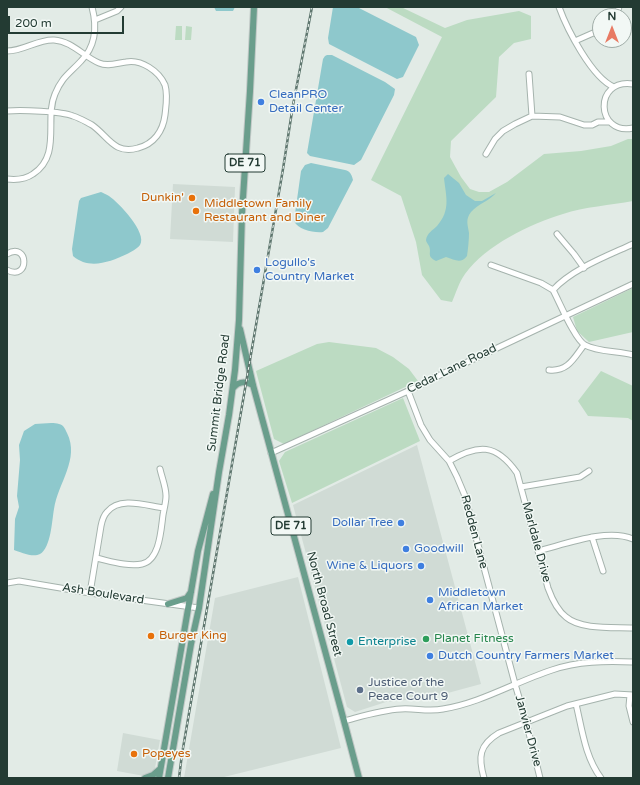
<!DOCTYPE html>
<html>
<head>
<meta charset="utf-8">
<style>
  body { margin:0 }
  #map { position:relative; width:640px; height:785px; overflow:hidden; background:#e2ebe6; font-family:"Varela Round",sans-serif }
  canvas { display:block }
  .frame { position:absolute; inset:0; border:8px solid #233b33; pointer-events:none }
  .north { position:absolute; left:592px; top:8px; width:40px; height:40px; box-sizing:border-box; background:#f2f8f5; border:1px solid #9faca7; border-radius:50%; rotate:0deg; font-size:11px; font-weight:700; line-height:16px; text-align:center; color:#233b33 }
  .north::after { content:''; display:block; margin:auto; width:14px; height:18px; background:#e87a63; clip-path:polygon(50% 0,100% 100%,50% 72%,0 100%) }
  .scale { position:absolute; left:8px; top:16px; width:116px; height:18px; box-sizing:border-box; border:2px solid #233b33; border-top:0; padding-left:5px; font-size:12px; line-height:14px; white-space:nowrap; color:#233b33; -webkit-text-stroke:3px #f2f8f5; paint-order:stroke }
</style>
</head>
<body>
<div id="map">
<canvas width="640" height="785"></canvas>
<div class="frame"></div>
<div class="north">N</div>
<div class="scale">200 m</div>
</div>
<script>
const ctx = document.querySelector('canvas').getContext('2d');
ctx.lineJoin = 'round';
function fill(path, color) {
  ctx.fillStyle = color;
  ctx.fill(path, 'evenodd');
}
function trace(path, color, width, dash) {
  ctx.strokeStyle = color;
  ctx.lineWidth = width;
  ctx.lineCap = dash ? 'butt' : 'round';
  ctx.setLineDash(dash || []);
  ctx.stroke(path);
}
function drawText(font, color, halo, rows, align = 'center') {
  ctx.font = font + ' "Varela Round",sans-serif';
  ctx.lineWidth = 3;
  ctx.setLineDash([]);
  ctx.textBaseline = 'middle';
  ctx.strokeStyle = halo;
  ctx.fillStyle = color;
  for (const [text, x, y, turn = 0] of rows) {
    ctx.save();
    ctx.translate(x, y);
    ctx.rotate((+turn || 0) * Math.PI / 180);
    ctx.textAlign = isNaN(turn) ? turn : align;
    if (halo) ctx.strokeText(text, 0, 0);
    ctx.fillText(text, 0, 0);
    ctx.restore();
  }
}
fill(new Path2D(`
  M173,184L235,187L233,242L170,239Z
  M417,445L481,684L433,697L386,702L355,712L347,707L293,505Z
  M298,577L341,748L220,778H184L215,598Z
  M123,733L160,740L155,768L153,773L144,776L117,771Z`), '#d0dbd5');
fill(new Path2D(`
  M385,7H401L445,28L467,20L519,11L531,16V39L514,43L499,57L496,97L451,141L450,157L461,177L470,189L479,192H489L507,182L544,154L581,151L611,146L628,139H633V201C611,205 584,207 563,214C530,224 486,245 465,274C459,282 456,293 452,302L441,300L422,275L416,242L401,196L371,180L442,37Z
  M176,26H182V40H175Z
  M186,26L192,27L191,40H185Z
  M633,288V332L589,342L577,331L573,317Z
  M329,342L376,348L393,357L409,369L418,381L284,444L274,439L256,371L317,344Z
  M601,371L633,386V421L628,418L588,416L578,401Z
  M403,398L420,441L292,503L279,461L285,452Z`), '#bcdbc2');
fill(new Path2D(`
  M214,7H235L233,11H216Z
  M333,7H357L416,37L419,45L403,77L397,79L329,44L328,38Z
  M327,55H332L385,82L395,89L394,95L361,160L354,165L310,156L307,153L323,59L325,56Z
  M311,163L345,170C350,171 352,175 353,180L328,228L323,232C314,233 298,230 294,221L301,171L305,165Z
  M448,174L459,183L466,195L475,201H482L496,193C489,201 478,204 471,212C465,220 468,225 469,233C469,240 468,249 467,256C461,264 455,260 446,257L436,261C426,256 432,253 429,246C428,244 426,242 426,240C427,233 433,230 437,226C451,210 446,197 444,178Z
  M101,192C103,193 106,194 109,196C118,202 148,233 140,245C137,249 131,252 127,254C110,262 89,270 73,256L72,249L79,201L81,198Z
  M35,424C42,424 52,422 59,424C64,425 65,429 67,433C80,459 58,483 54,509C52,520 51,548 40,554C33,558 20,552 14,550L15,519L19,507L17,496L20,460L19,445L24,431Z`), '#8ec8cc');
const minor = new Path2D(`
  M559,7C567,29 592,78 614,87
  M616,16L619,7
  M95,20L117,11L121,7
  M575,41L600,30
  M7,51C24,51 38,39 54,40C72,41 84,57 99,63C108,67 117,63 126,62C141,59 159,71 165,85C168,95 166,106 165,115C163,131 154,144 138,148C114,155 108,136 92,125C86,122 80,118 73,116C61,111 21,110 7,111
  M529,74L532,116
  M633,84C593,78 596,136 633,128
  M486,154L495,139L503,131L515,124L532,116L560,117L584,125H592L598,122H610
  M7,179C16,180 26,179 33,174C62,155 44,119 55,94C62,77 69,74 81,61C96,46 97,26 92,7
  M557,234L574,254L584,268
  M633,244C607,256 572,269 553,290C559,301 575,340 585,345C597,352 619,351 633,355
  M7,254C29,241 30,282 7,270
  M491,265L541,283L553,290
  M549,370C568,372 574,358 584,345
  M408,391L421,425L430,440L449,461L457,477L465,496L515,684L526,721L540,778
  M271,453L408,391L442,374L633,284
  M449,461C478,444 496,443 517,473L548,588C552,599 557,610 566,617C581,630 614,627 633,628
  M521,487L580,477L589,471
  M592,537L603,571
  M538,551C566,544 607,528 633,539
  M96,558C110,561 128,567 142,564C160,560 161,529 163,515C164,509 166,502 166,496C166,487 162,478 160,469
  M7,583L19,581L90,593L199,608
  M90,593L101,526C102,521 103,516 107,512C120,496 147,506 164,508
  M630,695L629,706L633,722
  M576,704C582,729 585,757 601,778
  M344,721C363,716 381,710 401,709C415,708 429,712 443,709C481,703 515,682 552,670C578,661 605,661 633,662
  M484,778C478,757 479,745 499,733L567,706L615,694L633,695`);
const major = new Path2D(`
  M240,329L253,385L344,721L359,778
  M233,388C239,381 245,381 253,385
  M168,604L187,598L191,592
  M145,778L153,775L160,769
  M159,778L198,551L213,494
  M168,778L191,644L199,608L219,472L229,415L235,370L239,320L242,213L250,91L254,7`);
trace(minor, '#a5b3ad', 7);
trace(major, '#c1c8c6', 8);
trace(minor, '#fff', 5);
trace(major, '#6a9e8c', 6);
const rail = new Path2D(`
  M179,778L182,754L204,626L283,169L293,105L312,7`);
trace(rail, '#5e766e', 2.5);
trace(rail, '#f2f8f5', 1, [3]);
for (const [x, y, r, color] of [
  [261,102,4,"#3f7fe0"],
  [192,198,4,"#e8710a"],
  [196,211,4,"#e8710a"],
  [257,270,4,"#3f7fe0"],
  [401,523,4,"#3f7fe0"],
  [406,549,4,"#3f7fe0"],
  [421,566,4,"#3f7fe0"],
  [430,600,4,"#3f7fe0"],
  [151,636,4,"#e8710a"],
  [426,639,4,"#2e9e5b"],
  [350,642,4,"#0f9aa8"],
  [430,656,4,"#3f7fe0"],
  [360,690,4,"#5c6f8a"],
  [134,754,4,"#e8710a"]
]) {
  const dot = new Path2D();
  dot.arc(x, y, r, 0, 2 * Math.PI);
  ctx.fillStyle = color;
  ctx.fill(dot);
  trace(dot, '#f2f8f5', 1.5);
}
for (const [x, y, w] of [
  [245,163,40],
  [291,526,40]
]) {
  const box = new Path2D();
  box.roundRect(x - w / 2, y - 9, w, 18, 3);
  ctx.fillStyle = '#f2f8f5';
  ctx.fill(box);
  trace(box, '#233b33', 1);
}
drawText('bold 11px', '#233b33', null, [
  ["DE 71",245,163],
  ["DE 71",291,526]
]);
drawText('12px', '#366cbe', '#f2f8f5', [
  ["CleanPRO",269,95],
  ["Detail Center",269,109],
  ["Logullo's",265,263],
  ["Country Market",265,277],
  ["Dollar Tree",393,523,"right"],
  ["Goodwill",414,549],
  ["Wine & Liquors",413,566,"right"],
  ["Middletown",438,593],
  ["African Market",438,607],
  ["Dutch Country Farmers Market",438,656]
], 'left');
drawText('12px', '#c56008', '#f2f8f5', [
  ["Dunkin'",184,198,"right"],
  ["Middletown Family",204,204],
  ["Restaurant and Diner",204,218],
  ["Burger King",159,636],
  ["Popeyes",142,754]
], 'left');
drawText('12px', '#233b33', '#f2f8f5', [
  ["Cedar Lane Road",452,369,-26],
  ["Summit Bridge Road",219,393,-83],
  ["Redden Lane",474,532,75],
  ["Marldale Drive",536,542,75],
  ["Ash Boulevard",103,594,9],
  ["North Broad Street",324,604,75],
  ["Janvier Drive",528,731,75]
]);
drawText('12px', '#27864d', '#f2f8f5', [
  ["Planet Fitness",434,639]
], 'left');
drawText('12px', '#0d838f', '#f2f8f5', [
  ["Enterprise",358,642]
], 'left');
drawText('12px', '#4e5e75', '#f2f8f5', [
  ["Justice of the",368,683],
  ["Peace Court 9",368,697]
], 'left');
</script>
</body>
</html>
